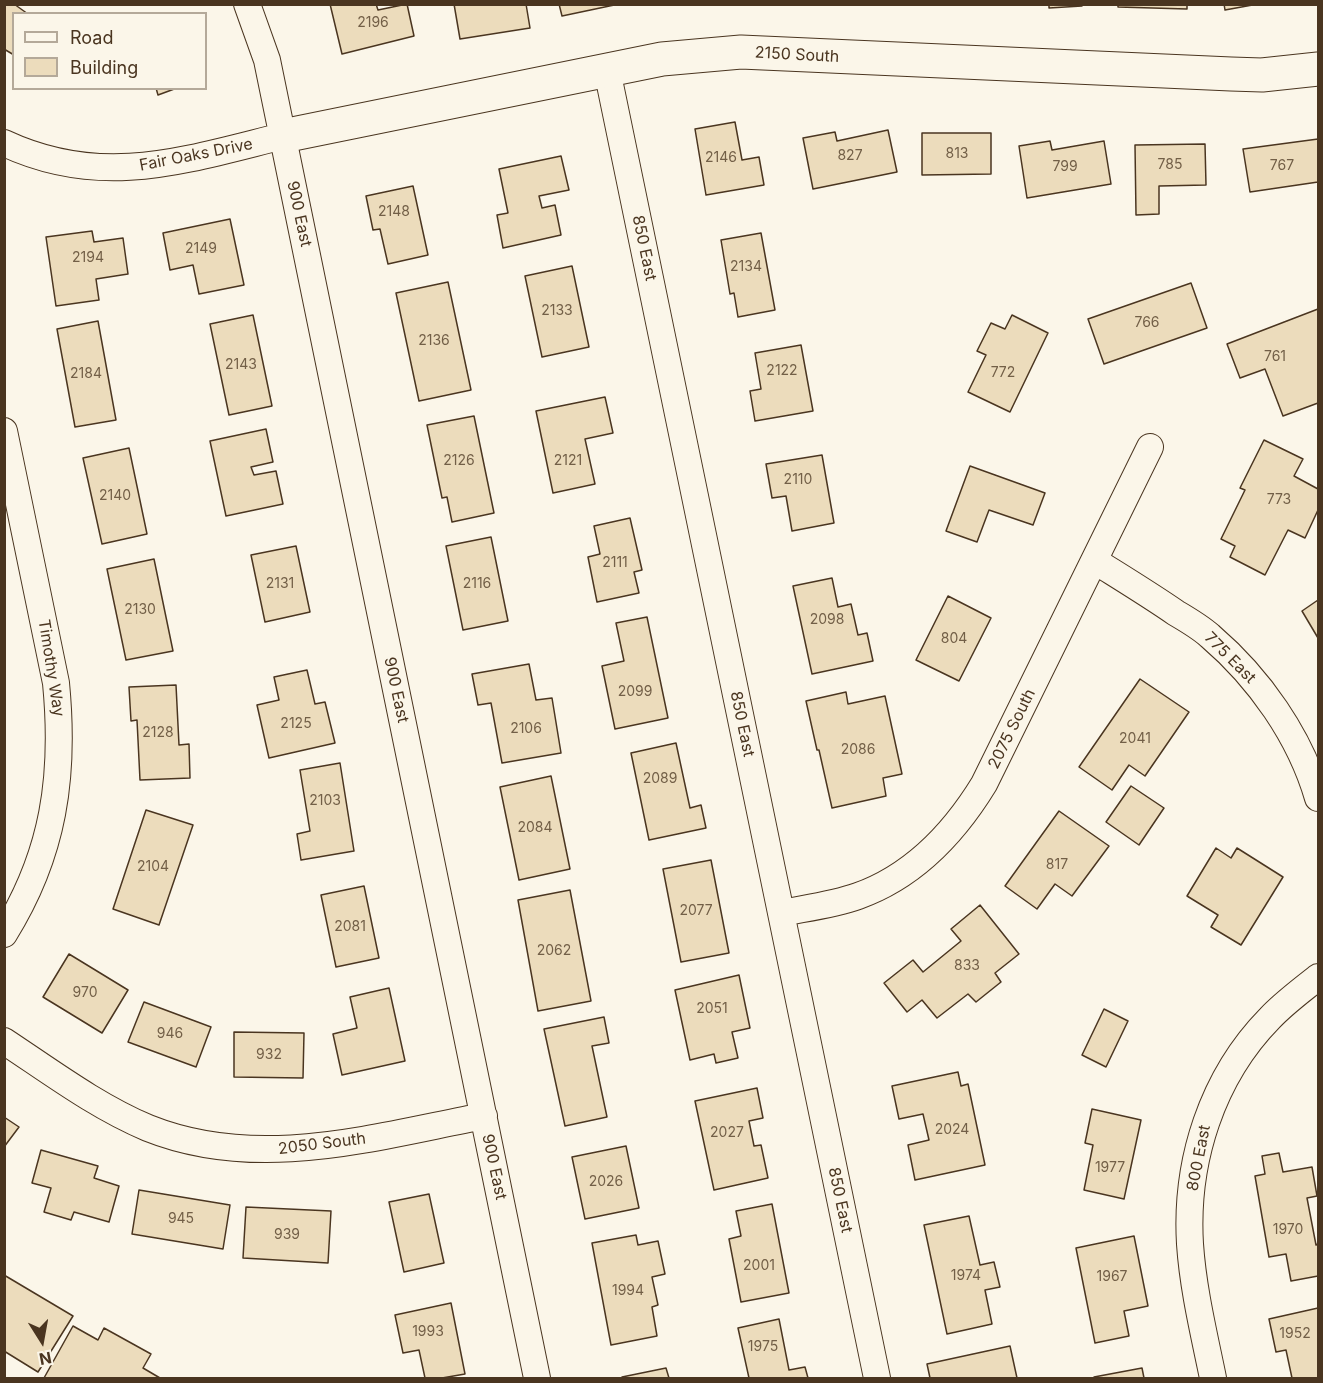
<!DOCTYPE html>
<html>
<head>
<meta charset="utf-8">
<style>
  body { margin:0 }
  #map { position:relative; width:1323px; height:1383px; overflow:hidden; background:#fbf6e9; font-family:Inter,sans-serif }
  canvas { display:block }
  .frame { position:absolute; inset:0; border:6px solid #4a3520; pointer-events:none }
  .legend { position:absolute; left:12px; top:12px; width:195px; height:78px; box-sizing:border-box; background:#fbf6e9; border:2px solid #b4a999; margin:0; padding:8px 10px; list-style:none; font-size:18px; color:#4a3520 }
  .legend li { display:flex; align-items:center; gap:12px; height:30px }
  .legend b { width:30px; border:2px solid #b4a999 }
  .north { position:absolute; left:12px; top:1311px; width:60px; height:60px; -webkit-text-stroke:4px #fbf6e9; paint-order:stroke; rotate:169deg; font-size:16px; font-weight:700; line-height:24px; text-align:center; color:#4a3520 }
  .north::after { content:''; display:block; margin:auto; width:21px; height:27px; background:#4a3520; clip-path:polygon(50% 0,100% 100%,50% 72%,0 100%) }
</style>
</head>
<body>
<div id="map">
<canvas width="1323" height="1383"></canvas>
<div class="frame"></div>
<ul class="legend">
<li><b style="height:8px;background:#fbf6e9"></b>Road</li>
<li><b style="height:16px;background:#ecdcbc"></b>Building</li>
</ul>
<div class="north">N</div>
</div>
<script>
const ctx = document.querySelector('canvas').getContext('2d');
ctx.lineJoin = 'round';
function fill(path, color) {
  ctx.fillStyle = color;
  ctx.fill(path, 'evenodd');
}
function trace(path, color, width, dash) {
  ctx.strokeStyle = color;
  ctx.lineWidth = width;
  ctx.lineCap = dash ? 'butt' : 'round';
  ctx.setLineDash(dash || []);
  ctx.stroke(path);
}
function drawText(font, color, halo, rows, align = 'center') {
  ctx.font = font + ' Inter,sans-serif';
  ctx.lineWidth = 4.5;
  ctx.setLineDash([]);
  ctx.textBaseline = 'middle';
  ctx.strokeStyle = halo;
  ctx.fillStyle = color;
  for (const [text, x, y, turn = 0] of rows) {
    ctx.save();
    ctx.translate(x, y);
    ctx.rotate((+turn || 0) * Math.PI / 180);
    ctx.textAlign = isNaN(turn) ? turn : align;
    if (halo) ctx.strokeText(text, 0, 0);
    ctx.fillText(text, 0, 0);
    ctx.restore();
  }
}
const building = new Path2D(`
  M5,4H14L28,14H14V55L4,49Z
  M330,4H376L378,10L407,4L414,36L342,54Z
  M454,4H526L530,28L460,39Z
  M559,4H619L562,16Z
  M1049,4H1082V6L1049,8Z
  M1118,4H1187V9L1118,7Z
  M1224,4H1258L1225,10Z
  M156,88H177L158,95Z
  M735,122L742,160L759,157L764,185L706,195L695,129Z
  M888,130L897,172L813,189L803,138L835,132L837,141Z
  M922,133H991V174L922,175Z
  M1318,139V182L1250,192L1243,149Z
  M1050,141L1052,150L1104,141L1111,184L1027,198L1019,146Z
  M1205,144L1206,185L1159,186V214L1136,215L1135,145Z
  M561,156L569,190L539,196L542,208L555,205L561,235L503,248L497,215L508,213L499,169Z
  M413,186L428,255L388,264L380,229L373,230L366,196Z
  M230,219L244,285L199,294L193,265L170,270L163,233Z
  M92,231L94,242L123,238L128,274L96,279L99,300L56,306L46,237Z
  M761,233L775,310L738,317L734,293L730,294L721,240Z
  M572,266L589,347L542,357L525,276Z
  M448,282L471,390L419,401L396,293Z
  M1191,283L1207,328L1104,364L1088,319Z
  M1318,309V403L1283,416L1265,369L1240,378L1227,344Z
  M253,315L272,406L229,415L210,324Z
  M1012,315L1048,333L1010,412L968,392L986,355L977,351L991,323L1005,329Z
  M98,321L116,420L75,427L57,329Z
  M801,345L813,411L755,421L750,391L761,389L755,353Z
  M605,397L613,433L585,439L595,484L553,493L536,411Z
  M474,416L494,513L452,522L447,497L442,498L427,425Z
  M266,429L273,462L251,467L254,475L276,471L283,504L226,516L210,441Z
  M1264,440L1303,459L1294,476L1318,489V510L1305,538L1288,530L1265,575L1230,557L1235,546L1221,539L1245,490L1240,488Z
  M129,448L147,534L102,544L83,458Z
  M822,455L834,523L792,531L786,496L772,498L766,464Z
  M970,466L1045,493L1033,525L989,510L977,542L946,531Z
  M630,518L642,570L634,572L639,593L597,602L588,557L600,554L594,526Z
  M491,537L508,621L463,630L446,546Z
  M296,546L310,612L265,622L251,555Z
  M154,559L173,651L126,660L107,569Z
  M832,578L838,607L851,604L858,635L867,633L873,661L812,674L793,586Z
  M948,596L991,618L959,681L916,660Z
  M1318,600V638L1302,611Z
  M647,617L668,718L615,729L602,666L624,661L616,623Z
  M529,664L536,700L552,698L561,753L502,763L491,703L478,705L472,674Z
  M307,670L315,704L325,702L335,743L269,758L257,705L279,700L274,677Z
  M1140,679L1189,712L1145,776L1129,765L1112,790L1079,767Z
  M176,685L179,745L189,744L190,778L140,780L137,720L131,721L129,687Z
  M846,692L848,704L885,696L902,774L883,778L886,796L832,808L819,750H817L806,701Z
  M676,743L690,808L701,805L706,828L649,840L631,753Z
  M340,763L354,851L301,860L297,834L310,831L300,770Z
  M551,776L570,869L519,880L500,787Z
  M1131,786L1164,808L1139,845L1106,822Z
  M146,810L193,825L159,925L113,909Z
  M1059,811L1109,846L1072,896L1055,884L1037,909L1005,886Z
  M1216,848L1231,858L1237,848L1283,877L1241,945L1211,927L1218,915L1187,896Z
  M711,860L729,953L681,962L663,869Z
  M364,886L379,958L336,967L321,895Z
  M570,890L591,1001L538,1011L518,900Z
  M980,905L1019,954L995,973L1001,982L976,1002L968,994L937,1018L922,1000L907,1012L884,983L913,960L923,972L961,941L951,929Z
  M69,954L128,990L102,1033L43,997Z
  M739,975L750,1028L732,1032L738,1058L716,1063L714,1054L690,1060L675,990Z
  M389,988L405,1061L342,1075L333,1034L357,1028L350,997Z
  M144,1002L211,1027L196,1067L128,1042Z
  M1104,1009L1128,1021L1106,1067L1082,1055Z
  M604,1017L609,1043L592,1046L607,1117L565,1126L544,1029Z
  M234,1032L304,1033L303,1078L234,1077Z
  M958,1072L961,1086L968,1084L985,1165L915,1180L908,1145L929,1140L923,1114L899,1119L892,1086Z
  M757,1088L763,1118L749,1121L754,1146L761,1145L768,1178L714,1190L695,1101Z
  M1092,1109L1141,1120L1124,1199L1084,1190L1093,1145L1085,1143Z
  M4,1117L19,1127L4,1147Z
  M626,1146L639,1208L585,1219L572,1157Z
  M41,1150L98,1166L94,1178L119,1186L109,1222L74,1212L71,1220L44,1212L51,1188L32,1183Z
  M1279,1153L1283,1172L1312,1167L1317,1196L1307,1198L1316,1245L1318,1244V1276L1291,1281L1286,1254L1269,1257L1255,1176L1265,1174L1262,1156Z
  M139,1190L230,1205L223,1249L132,1234Z
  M429,1194L444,1263L404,1272L389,1202Z
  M772,1204L789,1293L741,1302L729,1239L741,1236L736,1211Z
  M246,1207L331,1211L328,1263L243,1258Z
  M969,1216L980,1265L994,1262L1000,1287L985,1290L992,1324L947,1334L924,1225Z
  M636,1235L638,1245L658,1241L665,1274L652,1277L658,1305L652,1307L657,1336L611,1345L592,1243Z
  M1134,1236L1148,1306L1124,1311L1129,1336L1095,1343L1076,1248Z
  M4,1275L73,1316L38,1372L4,1351Z
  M451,1303L465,1374L442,1378H425L419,1350L403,1353L395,1315Z
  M1318,1308V1378H1292L1286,1350L1276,1352L1269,1319Z
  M779,1319L789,1370L805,1367L808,1378H749L738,1328Z
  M73,1326L98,1340L104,1328L151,1354L143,1368L160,1378H44Z
  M1010,1346L1017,1378H930L927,1364Z
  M666,1368L669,1378H622V1377Z
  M1142,1368L1144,1378H1095L1094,1377Z`);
fill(building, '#ecdcbc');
trace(building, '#4a3520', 1.5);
const street = new Path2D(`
  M247,4L267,60L537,1378
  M607,70L877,1378
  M4,143C102,189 185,160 283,136
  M4,431L56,683C65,776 54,854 4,934
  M1095,561C1122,578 1150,595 1176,613C1188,620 1200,627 1210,636C1259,678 1300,736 1318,798
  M781,913C806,908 833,905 858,896C914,876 954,833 984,784L1150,447
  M4,1041C51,1072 96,1106 148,1128C258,1172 373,1137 484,1116
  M1213,1378C1204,1334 1193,1289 1190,1244C1185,1161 1212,1077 1270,1018C1284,1003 1302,990 1318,977`);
const secondary = new Path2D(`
  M283,136L662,59L741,52L1231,74L1262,75L1318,69`);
trace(street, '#4a3520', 28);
trace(secondary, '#4a3520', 35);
trace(street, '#fbf6e9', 26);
trace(secondary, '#fbf6e9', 33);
drawText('14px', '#725f47', null, [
  ["2196",373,23],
  ["813",957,154],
  ["827",850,156],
  ["2146",721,158],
  ["785",1170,165],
  ["767",1282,166],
  ["799",1065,167],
  ["2148",394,212],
  ["2149",201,249],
  ["2194",88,258],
  ["2134",746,267],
  ["2133",557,311],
  ["766",1147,323],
  ["2136",434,341],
  ["761",1275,357],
  ["2143",241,365],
  ["2122",782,371],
  ["772",1003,373],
  ["2184",86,374],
  ["2126",459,461],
  ["2121",568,461],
  ["2110",798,480],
  ["2140",115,496],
  ["773",1279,500],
  ["2111",615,563],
  ["2131",280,584],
  ["2116",477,584],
  ["2130",140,610],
  ["2098",827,620],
  ["804",954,639],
  ["2099",635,692],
  ["2125",296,724],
  ["2106",526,729],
  ["2128",158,733],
  ["2041",1135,739],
  ["2086",858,750],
  ["2089",660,779],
  ["2103",325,801],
  ["2084",535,828],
  ["817",1057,865],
  ["2104",153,867],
  ["2077",696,911],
  ["2081",350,927],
  ["2062",554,951],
  ["833",967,966],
  ["970",85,993],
  ["2051",712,1009],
  ["946",170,1034],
  ["932",269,1055],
  ["2024",952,1130],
  ["2027",727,1133],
  ["1977",1110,1168],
  ["2026",606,1182],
  ["945",181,1219],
  ["1970",1288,1230],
  ["939",287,1235],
  ["2001",759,1266],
  ["1974",966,1276],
  ["1967",1112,1277],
  ["1994",628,1291],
  ["1993",428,1332],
  ["1952",1295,1334],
  ["1975",763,1347]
]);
drawText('16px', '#4a3520', '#fbf6e9', [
  ["2150 South",797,55,3],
  ["Fair Oaks Drive",196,155,-11],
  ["900 East",299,214,78],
  ["850 East",644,248,78],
  ["775 East",1230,658,45],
  ["Timothy Way",51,668,81],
  ["900 East",396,690,78],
  ["850 East",742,724,78],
  ["2075 South",1012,729,-64],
  ["2050 South",322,1144,-7],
  ["800 East",1199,1158,-79],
  ["900 East",494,1167,78],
  ["850 East",840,1200,78]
]);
</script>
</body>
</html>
